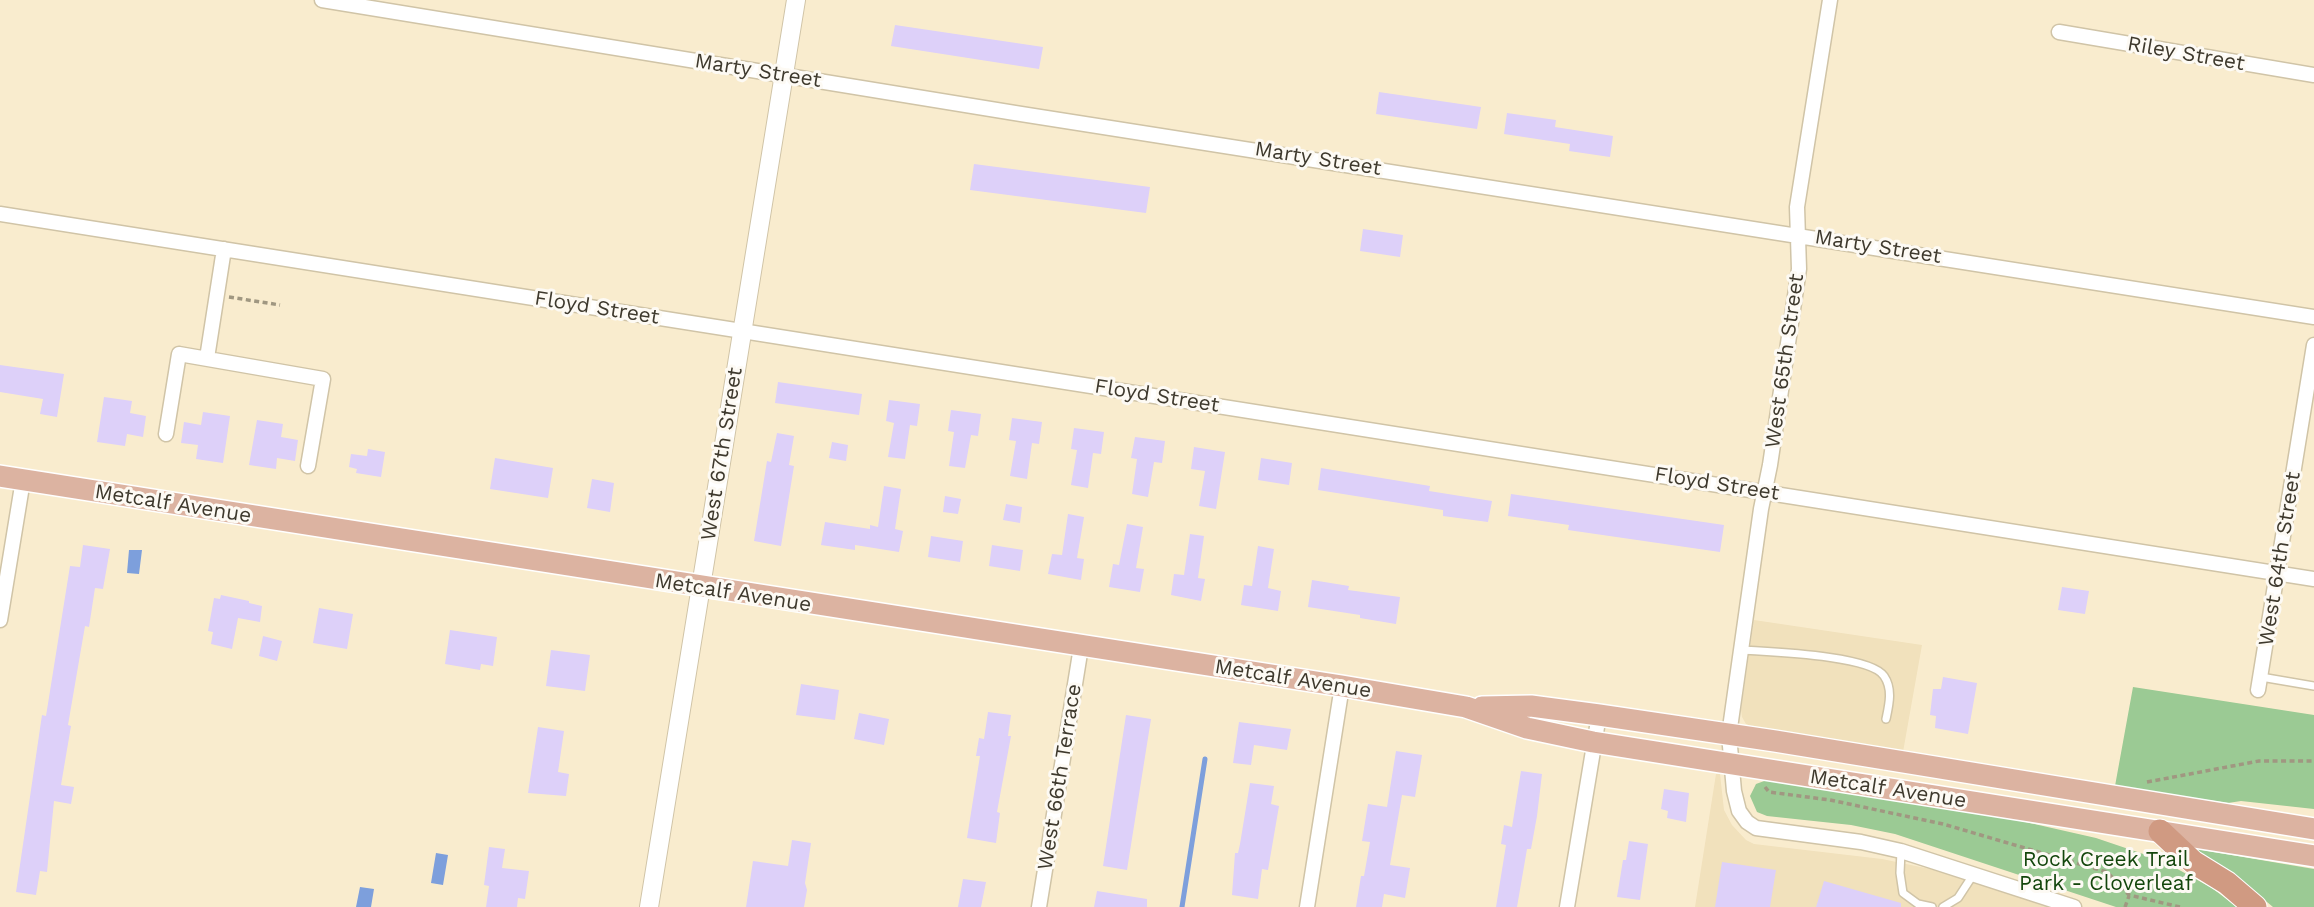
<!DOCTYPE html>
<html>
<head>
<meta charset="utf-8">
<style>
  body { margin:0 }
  canvas { display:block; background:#f9ecce }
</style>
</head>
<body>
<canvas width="2314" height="907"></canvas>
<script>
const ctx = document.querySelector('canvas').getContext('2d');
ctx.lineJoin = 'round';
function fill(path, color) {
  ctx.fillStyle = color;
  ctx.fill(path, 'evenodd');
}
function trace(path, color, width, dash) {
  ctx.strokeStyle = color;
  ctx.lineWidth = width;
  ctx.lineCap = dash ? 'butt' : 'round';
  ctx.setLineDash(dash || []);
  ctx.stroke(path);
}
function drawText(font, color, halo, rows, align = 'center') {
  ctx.font = font + ' "Work Sans",sans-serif';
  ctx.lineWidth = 6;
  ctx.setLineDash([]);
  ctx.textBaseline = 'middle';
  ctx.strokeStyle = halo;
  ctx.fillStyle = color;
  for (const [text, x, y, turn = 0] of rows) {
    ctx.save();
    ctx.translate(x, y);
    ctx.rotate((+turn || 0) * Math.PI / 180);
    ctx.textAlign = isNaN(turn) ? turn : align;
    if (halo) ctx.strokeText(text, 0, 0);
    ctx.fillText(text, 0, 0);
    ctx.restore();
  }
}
fill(new Path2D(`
  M1754,620L1922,645L1903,752L1754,727L1746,724L1742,717L1741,710Z
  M1716,774H1720L1724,810L1732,825L1746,840L1754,844L1882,859L1935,870L2048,907H1695Z`), '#f1e1bc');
fill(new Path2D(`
  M2133,687L2314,715V809L2241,801L2228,803L2115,786Z
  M1767,780L1977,811L2096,838L2161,860L2212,888L2237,907H2116L1895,834L1851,825L1767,816L1757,812L1750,796L1756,784Z
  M2196,849L2314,869V907H2273L2237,877L2198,852Z`), '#9bca94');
fill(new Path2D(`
  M129,550H142L139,574L127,573Z
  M436,853L448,855L443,885L431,883Z
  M360,887L374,889L371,907H356Z`), '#7d9fdc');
trace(new Path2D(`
  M1182,907L1205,759`), '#7d9fdc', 5);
fill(new Path2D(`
  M895,25L1043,47L1039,69L891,46Z
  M1379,92L1481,107L1477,129L1376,114Z
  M1507,113L1556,120L1555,127L1613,136L1610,157L1569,151L1570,144L1504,134Z
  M974,164L1150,187L1146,213L970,190Z
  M1363,229L1403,235L1400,257L1360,251Z
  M0,365L64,374L57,417L40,414L43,399L0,392Z
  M778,382L862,394L859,415L775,403Z
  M104,397L132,401L130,413L146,416L143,437L127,434L125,446L97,442Z
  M889,400L920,404L917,426L910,425L905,459L888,457L894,423L886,421Z
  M951,410L981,414L978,436L971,435L965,468L949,466L954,432L948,431Z
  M203,412L230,416L223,463L196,459L198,445L181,443L184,422L201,425Z
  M1012,418L1042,422L1039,444L1032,443L1027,479L1010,476L1016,441L1009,440Z
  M257,420L283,424L281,437L298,440L295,461L277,458L276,469L249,465Z
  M1074,428L1104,432L1101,454L1093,453L1088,488L1071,485L1077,450L1071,449Z
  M777,433L794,436L789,465L794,466L781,546L754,541L767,461L771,462Z
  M1135,437L1165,441L1162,463L1154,462L1148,497L1132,494L1137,459L1131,458Z
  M832,442L848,445L846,461L829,458Z
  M1194,447L1225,452L1216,509L1199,506L1205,471L1191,469Z
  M368,449L385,452L381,477L356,473L357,469L349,467L351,454L367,456Z
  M495,458L553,468L548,498L490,489Z
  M1261,458L1292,463L1289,485L1258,480Z
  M1321,468L1430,486L1429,491L1492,501L1488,522L1443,516V510L1318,490Z
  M592,479L614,483L610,512L587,508Z
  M884,486L901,489L895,529L903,531L899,552L855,545V550L821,545L825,522L870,529V525L878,527Z
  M1511,494L1724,525L1720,552L1568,530L1569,525L1508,516Z
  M945,496L961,499L958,514L943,512Z
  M1006,504L1022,507L1020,523L1003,520Z
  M1068,514L1084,517L1077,558L1084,559L1081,580L1048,574L1052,554L1062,555Z
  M1127,524L1143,527L1136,568L1144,569L1140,592L1109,587L1113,564L1119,565Z
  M1190,534L1204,536L1198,578L1205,579L1201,601L1171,595L1174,574L1184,575Z
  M931,536L963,541L960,562L928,557Z
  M83,545L110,549L103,589L95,588L89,627L85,626L68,725L71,726L61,785L74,787L71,804L54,801L47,872L40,871L36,895L16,892L42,715L46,716L70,566L80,567Z
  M992,545L1023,550L1020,571L989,566Z
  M1258,546L1274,549L1268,588L1281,591L1278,611L1241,605L1244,585L1252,586Z
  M1312,580L1349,586L1348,590L1400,597L1396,624L1360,618V615L1308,607Z
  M2062,587L2089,591L2085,614L2058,610Z
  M221,595L249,601V603L262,606L260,622L238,618L232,649L211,644L213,632L208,631L214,598L220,599Z
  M319,608L353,614L347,649L313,643Z
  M450,630L497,637L493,666L481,664L480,670L445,664Z
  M263,636L282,641L277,661L259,656Z
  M551,650L590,655L585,691L546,686Z
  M1943,677L1977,683L1968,734L1935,728L1936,716L1930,715L1933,689H1941Z
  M801,684L839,690L835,720L796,715Z
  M988,712L1011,715L1008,736H1011L997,812L1000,813L996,843L967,838L980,756H976L979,738L984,739Z
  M859,713L889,719L884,745L854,739Z
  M1126,715L1151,719L1127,870L1103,866Z
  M1239,722L1291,729L1287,750L1254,745L1251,765L1233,763Z
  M538,727L564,731L558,772L569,774L566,796L528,793Z
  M1396,751L1422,755L1415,797L1402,795L1390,865L1410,868L1405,898L1384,894L1382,907H1356L1361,876H1364L1370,842L1362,841L1368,804L1387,807Z
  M1521,771L1542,774L1537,816L1531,849H1527L1517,907H1496L1506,845L1501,844L1504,825L1512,827Z
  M1250,783L1274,786L1271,804L1279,806L1268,870L1262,869L1258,899L1232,895L1235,853H1238L1240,844Z
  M1664,789L1689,793L1686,822L1667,818L1668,811L1661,809Z
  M792,840L811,843L805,883L807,890L804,907H746L753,861L788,866Z
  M1629,841L1648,844L1640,900L1617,897L1623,860H1626Z
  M489,847L505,849L502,868L529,871L525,899L518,898L517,907H486L489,886L484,885Z
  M1722,862L1776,870L1770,907H1715Z
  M963,879L986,882L981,907H958Z
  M1824,881L1901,903V907H1816Z
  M1097,891L1147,899V907H1094Z`), '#ddd0f9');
const service = new Path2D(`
  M1742,650C1769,652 1870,655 1884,676C1893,689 1889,705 1886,719
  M2261,677L2314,686
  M1901,851L1900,873L1903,893L1918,904L1932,907
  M1943,907L1958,898L1973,875`);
const minor = new Path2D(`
  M322,0L1021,114L2314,317
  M1830,0L1797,207L1799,269L1770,465L1761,509L1729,735L1734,791L1739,811L1747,822L1756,828L1861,842L1901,851L2074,907
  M2059,32L2314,75
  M0,214L2314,579
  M207,358L224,249
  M166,434L179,354L323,379L308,466
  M0,620L23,480
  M2258,690L2314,345
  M1039,907L1081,647
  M1307,907L1342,686
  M1567,907L1599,715`);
const tertiary = new Path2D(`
  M649,907L796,0`);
const primary = new Path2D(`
  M0,476L1342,686L1466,707L1527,728L1593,742L2314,856
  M1482,707L1531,706L1599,715L1775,741L2314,829`);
const trunk = new Path2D(`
  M2160,831L2193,862L2227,883L2255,907`);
trace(service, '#d0c4a7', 10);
trace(minor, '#d0c4a7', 17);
trace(tertiary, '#d0c4a7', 20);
trace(primary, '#fff', 24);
trace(trunk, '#fff', 25);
trace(new Path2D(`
  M229,297L280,305
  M2147,782L2259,761H2314
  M1765,787L1769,792L1830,800L1943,824L2107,872L2129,895L2180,907
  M2125,907L2129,896`), '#a09781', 3.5, [5, 3.5]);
trace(service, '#fff', 7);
trace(minor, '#fff', 14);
trace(tertiary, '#fff', 18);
trace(primary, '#dcb3a1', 21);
trace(trunk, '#d09a82', 23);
drawText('21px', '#3e392d', '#fdfaf4', [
  ["Riley Street",2186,54,10],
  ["Marty Street",758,71,9],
  ["Marty Street",1318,159,9],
  ["Marty Street",1878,247,9],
  ["Floyd Street",597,308,9],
  ["West 65th Street",1785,361,-82],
  ["Floyd Street",1157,396,9],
  ["West 67th Street",722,454,-81],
  ["Floyd Street",1717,484,9],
  ["Metcalf Avenue",173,504,9],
  ["West 64th Street",2280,559,-81],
  ["Metcalf Avenue",733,593,9],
  ["Metcalf Avenue",1293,679,9],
  ["West 66th Terrace",1060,777,-81],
  ["Metcalf Avenue",1888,789,9]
]);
drawText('21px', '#13460c', '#fdfaf4', [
  ["Rock Creek Trail",2106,860],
  ["Park - Cloverleaf",2106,884]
]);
</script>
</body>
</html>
